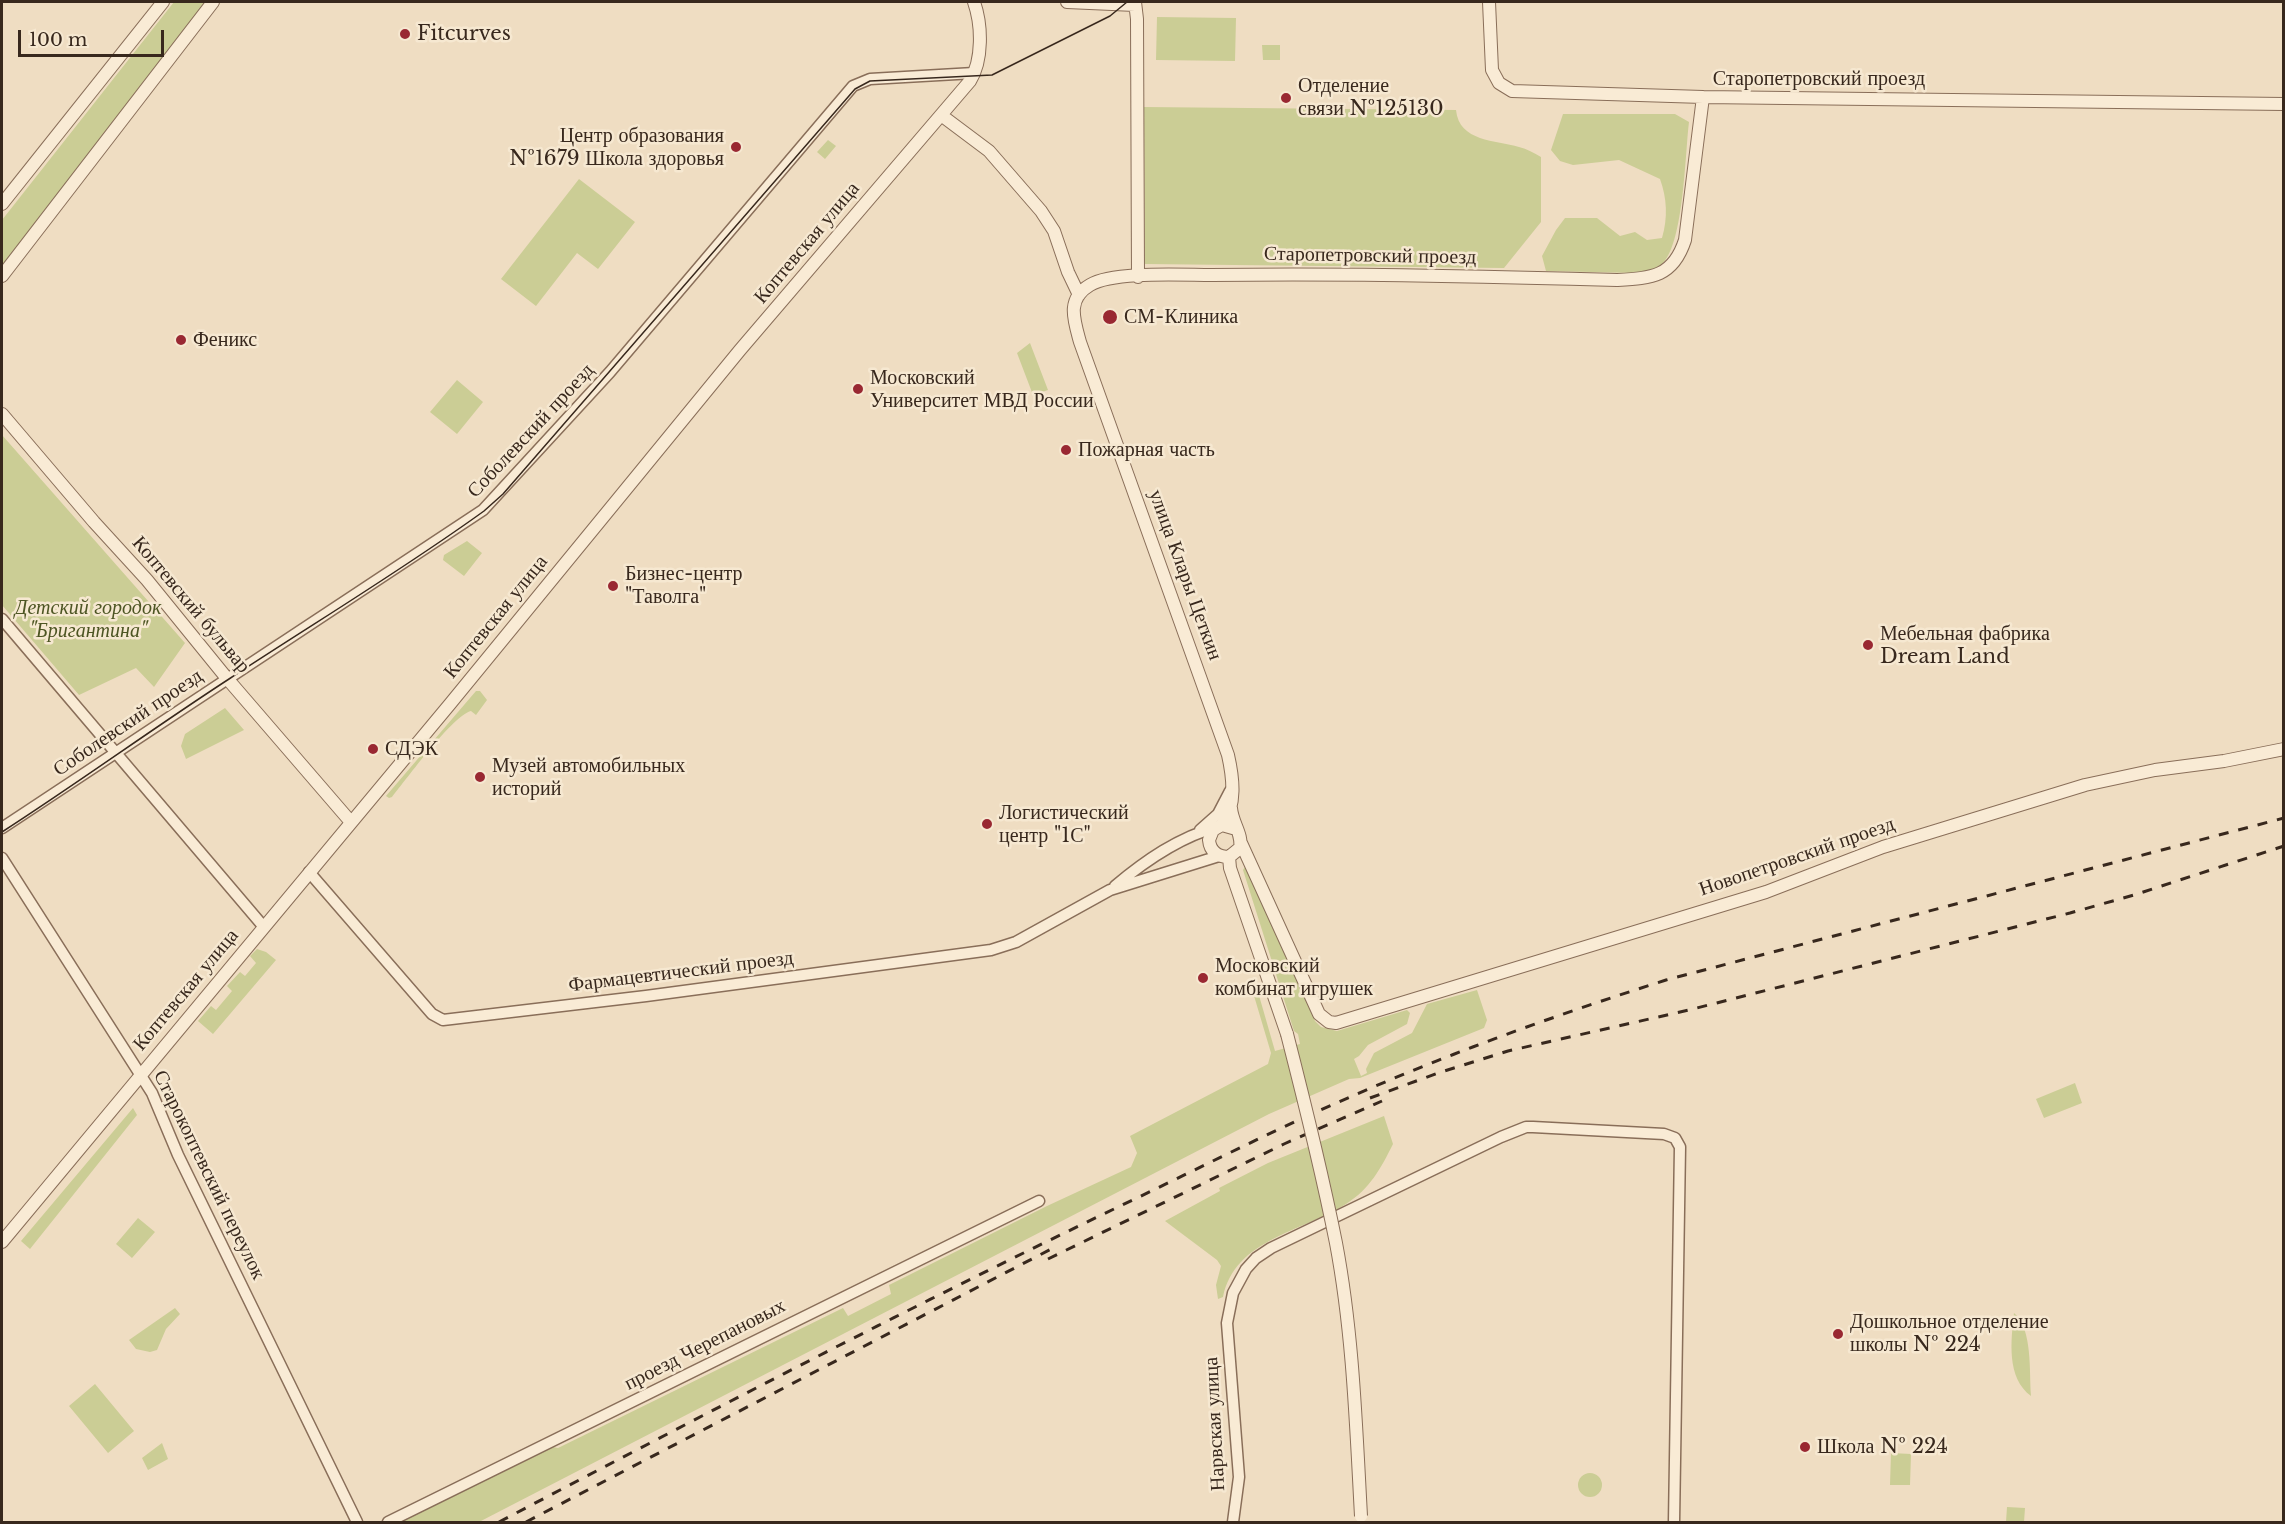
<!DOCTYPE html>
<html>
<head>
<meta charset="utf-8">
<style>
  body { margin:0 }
  #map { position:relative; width:2285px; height:1524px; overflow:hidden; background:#efddc2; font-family:"Libre Baskerville",serif }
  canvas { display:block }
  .frame { position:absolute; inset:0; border:3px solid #38281d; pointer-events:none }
  .scale { position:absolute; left:18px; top:30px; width:146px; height:27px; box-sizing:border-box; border:3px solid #38281d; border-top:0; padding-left:8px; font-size:18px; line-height:21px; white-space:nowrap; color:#38281d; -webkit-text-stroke:4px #f6e8d1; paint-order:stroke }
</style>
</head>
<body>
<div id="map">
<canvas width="2285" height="1524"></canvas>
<div class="frame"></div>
<div class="scale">100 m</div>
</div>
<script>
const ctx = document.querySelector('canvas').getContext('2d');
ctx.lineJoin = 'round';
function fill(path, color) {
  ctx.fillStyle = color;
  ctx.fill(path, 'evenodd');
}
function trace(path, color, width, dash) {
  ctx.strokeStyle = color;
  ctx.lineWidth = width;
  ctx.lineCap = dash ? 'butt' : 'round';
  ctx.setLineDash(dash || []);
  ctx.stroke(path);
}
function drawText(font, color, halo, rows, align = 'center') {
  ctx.font = font + ' "Libre Baskerville",serif';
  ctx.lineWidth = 5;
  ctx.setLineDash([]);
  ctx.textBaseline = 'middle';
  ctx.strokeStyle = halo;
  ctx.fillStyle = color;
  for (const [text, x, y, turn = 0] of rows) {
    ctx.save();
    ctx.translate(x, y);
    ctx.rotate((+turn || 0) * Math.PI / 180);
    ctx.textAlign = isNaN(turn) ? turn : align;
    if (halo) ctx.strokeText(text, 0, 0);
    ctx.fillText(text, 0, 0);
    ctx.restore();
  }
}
fill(new Path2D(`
  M174,2H207L2,268V220Z
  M1157,17L1236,18L1235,61L1156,60Z
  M1262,45H1280V60H1263Z
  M1144,107L1456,110C1459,142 1496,140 1519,147C1527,149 1534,153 1541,157V222L1504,268L1145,264Z
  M1563,114H1675L1689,122C1685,154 1684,241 1663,263C1656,270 1646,271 1637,273L1546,271L1542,256L1556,230L1565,218H1597L1620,236L1635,232L1647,240L1662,238C1668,218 1667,198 1660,179L1619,160L1573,165L1560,161L1551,150Z
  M828,140L836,146L825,159L817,152Z
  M579,179L635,222L598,269L577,253L536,306L501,279Z
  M1030,343L1048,390L1033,395L1017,353Z
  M457,380L483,402L457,434L430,412Z
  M2,435L185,643L154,687L136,668L79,695L2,605Z
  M467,541L482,553L464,576L443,560L444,555Z
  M476,691H480L487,700L476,715L471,711C453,715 406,780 392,797L389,798L386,796Z
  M225,708L244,730L186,759L181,746L185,734Z
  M1246,865L1315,1021L1321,1027L1337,1031L1407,1010L1410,1013L1407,1024L1368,1045L1359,1056L1354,1059L1361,1076L1367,1073L1366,1069L1374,1053L1412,1033L1427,1004L1477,990L1487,1020L1484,1028L1360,1078L1349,1079L1269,1114L479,1522H401L553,1447L558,1448L843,1308L848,1316L891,1294L889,1285L1047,1206L1131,1167L1137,1153L1130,1136L1268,1064L1271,1053L1252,989L1256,985L1275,1051L1300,1044L1298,1034L1294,1031L1243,870Z
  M257,949L266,952L276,960L213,1034L198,1021L211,1006L216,1010L232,991L227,986L240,972L245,976L256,963L250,956Z
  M2075,1083L2082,1103L2044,1118L2036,1099Z
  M133,1108L137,1115L30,1249L21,1241Z
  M1384,1116L1393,1144C1381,1168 1370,1189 1346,1204C1302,1232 1235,1239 1223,1297L1218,1299L1216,1285L1221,1266L1217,1260L1165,1221L1220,1191L1219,1188L1268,1163Z
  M138,1218L155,1232L132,1258L116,1244Z
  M175,1308L180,1314L166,1329L157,1350L150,1352L136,1349L129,1340Z
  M2014,1313C2033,1329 2029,1372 2031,1396C2006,1378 2011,1340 2014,1313Z
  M95,1384L134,1431L108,1453L69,1406Z
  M162,1443L168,1459L148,1470L142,1458Z
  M1891,1453L1911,1454L1910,1485H1890Z
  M1578 1485a12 12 0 1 1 24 0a12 12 0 1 1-24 0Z
  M2007,1507L2025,1508L2024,1522H2006Z`), '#cbcd95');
const minor = new Path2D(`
  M2,619L263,926
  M2,828L483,510L610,372L853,86L870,79L974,73
  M1200,830L1218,814L1230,791
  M2,858L152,1093L178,1155L357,1522
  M309,872L432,1014L443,1020L646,996L991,950L1016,942L1110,890L1219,856
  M1115,886C1145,861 1179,837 1217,827
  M388,1522L1039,1201
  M1233,1522L1239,1477L1227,1323L1233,1293L1246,1269L1256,1258L1271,1248L1501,1137L1526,1127H1533L1664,1134L1675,1138L1680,1147L1674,1522`);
const tertiary = new Path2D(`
  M1067,2L1135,5
  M1135,2L1137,19L1138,277
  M1489,2L1492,70L1499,83L1512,91L1703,97
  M941,115L989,151L1041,211L1054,231L1068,272L1079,295
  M2,204L163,2
  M2,276L213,2
  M2,414L94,522L147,580L225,676L350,821
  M1231,808C1232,823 1243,834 1240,848L1229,857C1217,857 1210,851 1209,840L1213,830L1222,825L1236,829
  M1222,825C1237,806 1233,777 1228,755L1080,342C1074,320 1066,299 1090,285C1113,271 1182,275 1211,275C1346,273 1482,276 1617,280C1652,278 1673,277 1685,240L1703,97L2284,104
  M1241,843L1319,1014L1329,1022L1336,1023L1766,892L1883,847L2085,785L2155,770L2224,761L2284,749
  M1229,857L1230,868L1287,1034
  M2,1242L450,704L740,350L970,81C983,60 982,25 974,2`);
trace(minor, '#896e59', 13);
trace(tertiary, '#896e59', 14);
trace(minor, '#f9ebd5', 10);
trace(tertiary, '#f9ebd5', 12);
trace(new Path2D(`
  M2,832C78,783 152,729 229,679C314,623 401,571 484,511L503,494L855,89L870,81L992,75L1110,16L1127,2`), '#38281d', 1.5);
trace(new Path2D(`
  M1370,1098L1438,1073L1508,1051L1689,1010L2070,913L2134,895L2284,846
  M1048,1259L1284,1144L1382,1101
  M499,1522C703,1415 908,1308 1116,1208C1194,1171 1271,1131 1350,1097C1453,1052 1559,1014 1666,980L2284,818
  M526,1522L1055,1247`), '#38281d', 3, [10, 10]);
const tertiaryBridge = new Path2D(`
  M1287,1034C1305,1104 1322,1173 1336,1243C1353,1333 1356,1425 1361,1516`);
trace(tertiaryBridge, '#896e59', 14, []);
trace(tertiaryBridge, '#f9ebd5', 12);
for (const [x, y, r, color] of [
  [405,34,6,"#992832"],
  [1286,98,6,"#992832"],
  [736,147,6,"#992832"],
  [1110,317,8,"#992832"],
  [181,340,6,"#992832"],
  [858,389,6,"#992832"],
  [1066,450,6,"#992832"],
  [613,586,6,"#992832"],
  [1868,645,6,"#992832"],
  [373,749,6,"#992832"],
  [480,777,6,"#992832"],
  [987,824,6,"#992832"],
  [1203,978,6,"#992832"],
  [1838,1334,6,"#992832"],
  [1805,1447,6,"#992832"]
]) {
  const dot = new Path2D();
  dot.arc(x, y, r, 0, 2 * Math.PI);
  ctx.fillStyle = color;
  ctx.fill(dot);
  trace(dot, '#f6e8d1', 2);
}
drawText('20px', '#38281d', '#f6e8d1', [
  ["Fitcurves",417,34],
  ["Отделение",1298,86],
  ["связи №125130",1298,109],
  ["Центр образования",724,136,"right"],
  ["№1679 Школа здоровья",724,159,"right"],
  ["СМ-Клиника",1124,317],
  ["Феникс",193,340],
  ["Московский",870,378],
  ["Университет МВД России",870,401],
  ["Пожарная часть",1078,450],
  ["Бизнес-центр",625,574],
  ["\"Таволга\"",625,597],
  ["Мебельная фабрика",1880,634],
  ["Dream Land",1880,657],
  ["СДЭК",385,749],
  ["Музей автомобильных",492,766],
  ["историй",492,789],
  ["Логистический",999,813],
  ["центр \"1С\"",999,836],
  ["Московский",1215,966],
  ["комбинат игрушек",1215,989],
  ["Дошкольное отделение",1850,1322],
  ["школы № 224",1850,1345],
  ["Школа № 224",1817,1447]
], 'left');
drawText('20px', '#38281d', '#f6e8d1', [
  ["Старопетровский проезд",1819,79],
  ["Коптевская улица",807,243,-50],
  ["Старопетровский проезд",1370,256,1],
  ["Соболевский проезд",531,431,-47],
  ["улица Клары Цеткин",1185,575,70],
  ["Коптевский бульвар",191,605,50],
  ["Коптевская улица",496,617,-51],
  ["Соболевский проезд",128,723,-34],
  ["Новопетровский проезд",1797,857,-19],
  ["Фармацевтический проезд",681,972,-7],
  ["Коптевская улица",186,990,-50],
  ["Старокоптевский переулок",209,1175,64],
  ["проезд Черепановых",705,1345,-27],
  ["Нарвская улица",1215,1424,-93]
]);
drawText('italic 20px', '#4d5523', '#f6e8d1', [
  ["Детский городок",88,608],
  ["\"Бригантина\"",88,631]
]);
</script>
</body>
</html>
